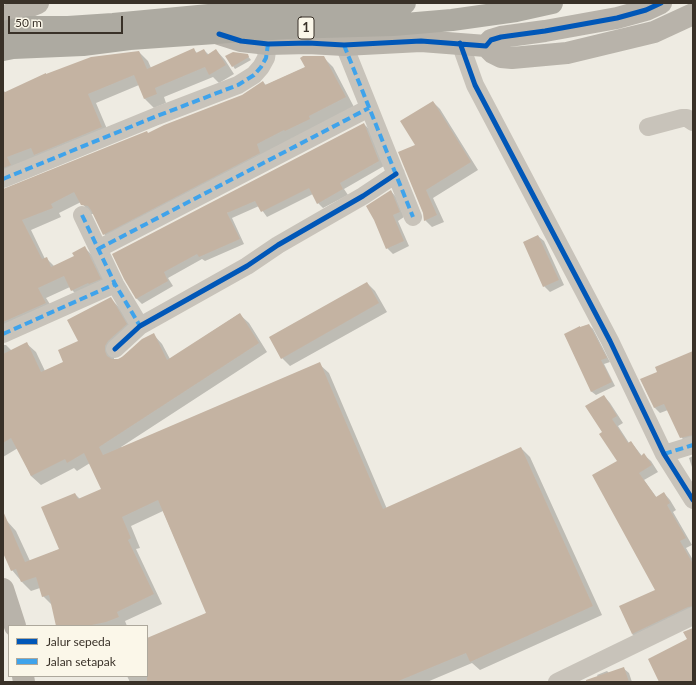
<!DOCTYPE html>
<html>
<head>
<meta charset="utf-8">
<style>
  body { margin:0 }
  #map { position:relative; width:696px; height:685px; overflow:hidden; background:#eeebe2; font-family:Lato,sans-serif }
  canvas { display:block }
  .frame { position:absolute; inset:0; border:4px solid #393128; pointer-events:none }
  .legend { position:absolute; left:8px; top:625px; width:140px; height:52px; box-sizing:border-box; background:#fbf7e9; border:1px solid #ada89c; margin:0; padding:5px 7px; list-style:none; font-size:12px; color:#393128 }
  .legend li { display:flex; align-items:center; gap:8px; height:20px }
  .legend b { width:20px; border:1px solid #ada89c }
  .scale { position:absolute; left:8px; top:16px; width:115px; height:18px; box-sizing:border-box; border:2px solid #393128; border-top:0; padding-left:5px; font-size:12px; line-height:14px; white-space:nowrap; color:#393128; -webkit-text-stroke:3px #fbf7e9; paint-order:stroke }
</style>
</head>
<body>
<div id="map">
<canvas width="696" height="685"></canvas>
<div class="frame"></div>
<ul class="legend">
<li><b style="height:5px;background:#0057b8"></b>Jalur sepeda</li>
<li><b style="height:5px;background:#3fa3eb"></b>Jalan setapak</li>
</ul>
<div class="scale">50 m</div>
</div>
<script>
const ctx = document.querySelector('canvas').getContext('2d');
ctx.lineJoin = 'round';
function fill(path, color) {
  ctx.fillStyle = color;
  ctx.fill(path, 'evenodd');
}
function trace(path, color, width, dash) {
  ctx.strokeStyle = color;
  ctx.lineWidth = width;
  ctx.lineCap = dash ? 'butt' : 'round';
  ctx.setLineDash(dash || []);
  ctx.stroke(path);
}
function drawText(font, color, halo, rows, align = 'center') {
  ctx.font = font + ' Lato,sans-serif';
  ctx.lineWidth = 4;
  ctx.setLineDash([]);
  ctx.textBaseline = 'middle';
  ctx.strokeStyle = halo;
  ctx.fillStyle = color;
  for (const [text, x, y, turn = 0] of rows) {
    ctx.save();
    ctx.translate(x, y);
    ctx.rotate((+turn || 0) * Math.PI / 180);
    ctx.textAlign = isNaN(turn) ? turn : align;
    if (halo) ctx.strokeText(text, 0, 0);
    ctx.fillText(text, 0, 0);
    ctx.restore();
  }
}
fill(new Path2D(`
  M194,50L198,54L204,50L209,55L216,50L225,60L234,74L219,83L213,77L164,97L166,103L154,108L145,99L139,85L96,103L110,136L3,183V90L6,93L47,75L139,52L148,61L151,68Z
  M247,55L251,60L235,69L233,66Z
  M323,57L333,67L354,107L113,243L104,234L94,214H91L81,202L59,213L61,217L31,230L45,259L46,258L54,266L75,257L85,248L94,257L109,288L81,299L72,290L70,287L46,298L55,312L3,338V190L149,134L242,96L263,82L266,85L306,67Z
  M433,102L440,109L478,170L433,198L444,222L432,227L425,220L417,145Z
  M364,124L369,129L384,166L344,189L348,195L323,208L318,203L313,194L267,217L259,206L232,218L244,244L205,261L202,259L168,278L173,286L142,304L137,299L125,279Z
  M391,191L396,197L404,217L398,221L409,246L393,254L387,248Z
  M538,236L544,241L564,285L550,292L544,286L524,242Z
  M367,283L375,291L387,312L290,366L282,358Z
  M111,299L120,308L135,334L114,355V360H118L153,334L162,344L170,359L239,314L249,323L267,352L121,447L122,448L319,364L329,373L387,509L521,448L530,457L602,615L480,670L472,663L427,682H130L127,676H147V640L207,613L163,511L131,526L140,548L136,549L162,604L125,621L127,626H57L52,605L43,596L40,588L31,591L22,582L12,570L3,550V523L7,521L16,531L30,561L60,549L75,494L80,499L102,490L90,463L77,471L74,468L41,485L31,476L18,448L3,457V345H6L12,351L26,343L36,352L45,371L64,362Z
  M589,325L593,329L610,362L604,364L615,386L596,395L592,392L565,335Z
  M693,352V441L686,442L681,437L668,410L660,413L655,408L641,380L659,373Z
  M604,396L610,403L623,423L618,426L629,443L631,442L642,456L644,455L651,461L658,472L644,480L657,498L664,493L670,500L676,510L673,512L692,545L686,548L693,560V614L639,640L632,634L657,591L619,461L603,432Z
  M693,456V470L689,458Z
  M623,668L629,673L632,682H587L598,677L597,675L607,671L609,673Z`), '#0003');
fill(new Path2D(`
  M194,48L196,53L204,49L207,55L216,49L226,65L209,75L205,67L155,88L157,94L144,99L134,75L88,94L102,127L34,155L31,148L7,157L11,165L3,168V93L46,73V74L91,57L139,51L147,69Z
  M233,52L248,54L249,57L232,67L225,56Z
  M303,56H324L346,97L309,116L310,119L285,131L284,130L257,144L260,153L103,235L91,210L88,206L81,205L74,192L51,204L53,208L22,220L42,259L47,257L51,267L74,256L72,253L85,246L101,279L89,284L88,283L71,291L64,276L38,288L46,303L3,322V189L147,131L148,133L164,125L242,95L263,81L265,85L305,67L300,58Z
  M433,101L471,162L426,190L437,215L424,221L423,213L398,152L415,145L400,121Z
  M364,123L379,161L340,183L343,189L317,204L309,188L261,212L255,201L227,213L240,239L199,257L197,254L164,272L168,281L136,299L124,279L112,254Z
  M391,190L400,212L393,215L404,241L386,249L374,220L366,206Z
  M538,235L559,280L543,287L523,242Z
  M367,282L379,303L281,359L269,337Z
  M111,297L127,324L108,341L105,346V351L107,356L112,359H118L122,357L142,339L154,333L167,360L240,313L259,343L99,447L103,455L320,362L383,509L521,447L593,606L470,662L466,653L396,682H147V638L206,613L158,500L122,517L131,538L128,540L154,594L117,612L119,617L106,622L87,626H56L49,595L42,597L36,577L21,582L16,569L11,571L3,553V511L25,562L59,549L41,507L75,493L78,499L101,489L84,453L67,463L65,459L31,476L11,438L3,443V354L27,342L41,372L63,362L58,350L78,341L67,320Z
  M589,324L607,358L601,360L612,382L591,392L564,334L580,326V327Z
  M693,351V435L680,438L664,404L654,408L640,379L657,372L655,367Z
  M604,395L617,416L612,419L628,443L631,441L641,456L644,453L652,465L639,473L656,497L664,492L670,503L667,505L686,538L680,541L693,564V606L688,607L632,634L619,606L655,590L592,475L617,461L599,434L602,432L585,406Z
  M693,628V682H659L648,659L687,639L683,632Z
  M624,667L629,682H586V680Z`), '#c4b3a2');
trace(new Path2D(`
  M460,43L475,85L610,341L664,454L693,500
  M344,45L413,217
  M648,127L682,118H687L693,122
  M3,179L157,116L238,85L254,75L261,67L266,58L268,44
  M82,215L115,284L140,326
  M98,249L369,108
  M3,334L115,284
  M115,349L140,326L247,266L278,245L363,196L396,174
  M664,454L693,445
  M557,682L693,616`), '#c8c3ba', 18);
trace(new Path2D(`
  M3,17L38,3
  M219,34L241,41L268,44L308,43L344,45L421,41L486,46L491,40L501,37L545,31L617,18L646,10L661,3
  M486,46L493,53L501,57L512,58L567,53L654,32L693,14
  M3,589L15,626
  M23,676L24,682`), '#b8b3aa', 22);
trace(new Path2D(`
  M3,32L27,27H68L113,24L209,15L405,3
  M3,50L13,48L83,45L130,39L286,28L393,25L452,20L516,11L552,3`), '#adaaa1', 22);
trace(new Path2D(`
  M344,45L413,217
  M3,179L157,116L238,85L254,75L261,67L266,58L268,44
  M82,215L115,284L140,326
  M98,249L369,108
  M3,334L115,284
  M664,454L693,445`), '#3fa3eb', 4, [8, 4]);
trace(new Path2D(`
  M219,34L241,41L268,44L308,43L344,45L421,41L486,46L491,40L501,37L545,31L617,18L646,10L661,3
  M460,43L475,85L610,341L664,454L693,500
  M115,349L140,326L247,266L278,245L363,196L396,174`), '#0057b8', 5);
for (const [x, y, w] of [
  [306,28,16]
]) {
  const box = new Path2D();
  box.roundRect(x - w / 2, y - 11, w, 22, 3);
  ctx.fillStyle = '#fbf7e9';
  ctx.fill(box);
  trace(box, '#393128', 1);
}
drawText('bold 13px', '#393128', null, [
  ["1",306,28]
]);
</script>
</body>
</html>
